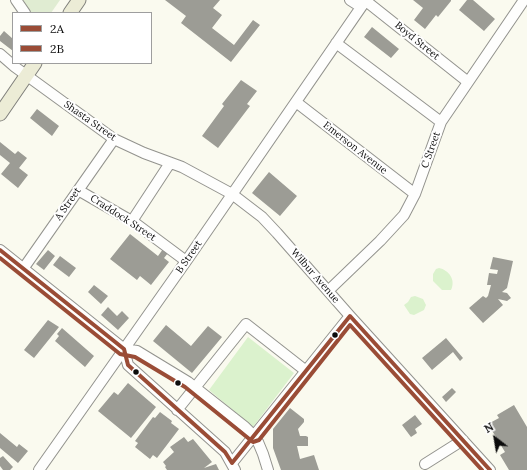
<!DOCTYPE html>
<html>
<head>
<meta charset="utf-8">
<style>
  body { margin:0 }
  #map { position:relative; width:527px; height:470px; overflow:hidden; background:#fafaef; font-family:Lora,serif }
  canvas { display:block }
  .legend { position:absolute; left:12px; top:12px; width:140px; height:52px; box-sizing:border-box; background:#fff; border:1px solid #9e9e9e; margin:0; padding:5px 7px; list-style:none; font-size:12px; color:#0c0c0c }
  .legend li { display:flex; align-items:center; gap:8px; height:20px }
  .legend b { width:20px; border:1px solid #9e9e9e }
  .north { position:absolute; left:475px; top:418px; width:40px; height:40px; -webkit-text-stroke:3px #fff; paint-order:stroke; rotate:329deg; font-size:11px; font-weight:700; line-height:16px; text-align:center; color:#0c0c0c }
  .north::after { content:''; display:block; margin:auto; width:14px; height:18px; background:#0c0c0c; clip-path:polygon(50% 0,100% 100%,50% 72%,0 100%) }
</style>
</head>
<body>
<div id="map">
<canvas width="527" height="470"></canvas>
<ul class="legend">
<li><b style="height:5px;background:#9a4c36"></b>2A</li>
<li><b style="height:5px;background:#9a4c36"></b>2B</li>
</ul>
<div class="north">N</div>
</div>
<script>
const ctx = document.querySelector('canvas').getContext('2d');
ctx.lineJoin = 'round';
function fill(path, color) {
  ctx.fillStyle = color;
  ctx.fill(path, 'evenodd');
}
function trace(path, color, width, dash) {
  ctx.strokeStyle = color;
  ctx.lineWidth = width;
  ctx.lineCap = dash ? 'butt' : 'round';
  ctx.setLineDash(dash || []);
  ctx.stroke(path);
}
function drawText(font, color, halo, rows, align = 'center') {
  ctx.font = font + ' Lora,serif';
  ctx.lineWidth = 4;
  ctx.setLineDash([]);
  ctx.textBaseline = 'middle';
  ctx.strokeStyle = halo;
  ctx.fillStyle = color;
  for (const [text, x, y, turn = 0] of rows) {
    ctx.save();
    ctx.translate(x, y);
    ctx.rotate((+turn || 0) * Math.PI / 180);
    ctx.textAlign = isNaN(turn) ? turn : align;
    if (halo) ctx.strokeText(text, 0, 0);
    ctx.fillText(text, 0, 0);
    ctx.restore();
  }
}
fill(new Path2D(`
  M439,268C449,270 456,280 451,290H442L433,281V274L436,269Z
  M415,296L423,299L426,305L424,310L414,315L410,314L404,305L408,302L411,297Z
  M248,337L294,373L253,427L209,390Z`), '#dbf2cd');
fill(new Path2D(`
  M20,0H60L51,13H29Z`), '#e0ecd2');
fill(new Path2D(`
  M165,0H220L213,8L222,15L212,28L234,45L253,20L260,25L231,62L181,23L186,16Z
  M413,0H451V1L438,17L436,15L425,29L414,20L423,8Z
  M467,0H473L495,19L484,31L459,10Z
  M372,27L399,49L391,58L364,37Z
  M4,31L13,39V51L0,41V36Z
  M241,80L257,91L247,104L250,106L218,148L202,136L224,106L222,104Z
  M37,109L59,126L52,136L30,118Z
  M0,142L15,154L18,151L27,158L19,168L28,175L18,188L1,174L10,163L0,155Z
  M269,172L297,196L280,216L252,193Z
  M130,234L158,256L163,249L168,253L164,258L169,262L151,285L140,276L137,280L110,259Z
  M48,250L55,256L44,270L36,264Z
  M60,256L76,268L69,277L53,265Z
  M493,257L513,261L507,288L502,292L507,293L511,298L507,301L498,299L503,305L483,323L469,308L483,296L486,298L488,296L491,285H487L489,273L497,274L498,270L490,269Z
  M94,285L108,296L101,304L88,292Z
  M108,307L117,316L122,311L129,318L118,330L101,315Z
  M48,320L59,327L34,358L24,350Z
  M166,325L191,346L208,326L222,337L192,373L153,341Z
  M62,328L94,356L85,367L55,341L59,336L57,334Z
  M446,338L463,358L460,361L453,352L432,370L422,358Z
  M128,383L156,407L131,438L98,411L114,392L118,395Z
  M452,388L456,392L446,402L442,397Z
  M514,405L527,427V470H509L500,455L505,452L488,424L499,418L497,415Z
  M290,408L304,419V422L298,429L300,436H306L308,437V446H297L300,459L314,455L319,470H281L273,448V429Z
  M160,412L172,421L171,423L179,429L157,458L153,455L150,459L135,447L138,443L135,441L153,417L155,418Z
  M415,415L422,424L415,429L417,433L411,437L402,425Z
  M0,433L17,447L19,444L28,451L18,463L0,448Z
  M184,437L188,442L193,439L212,462L204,468L216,464L219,470H167L165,467L166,466L163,462L174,452L170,447Z
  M3,456L13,467L10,470H3L0,466V458Z`), '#9c9c95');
const minor = new Path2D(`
  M16,0L25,13
  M350,0L361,7
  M366,1L468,82
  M336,43L441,122
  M0,54L15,67L114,139L144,153L182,167L232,194L262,217L277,233L350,316L490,470
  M296,102L415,194
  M78,190L135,223L186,261
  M132,221L170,163
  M0,250L124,349
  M23,269L114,139
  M328,291L380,241L404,215L415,194L441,122L524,0
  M124,349L137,351L188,382L245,427L254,436L258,442L263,454L268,470
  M124,349L128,365L225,452L235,470
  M177,410L246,324L306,371
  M232,463L350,316
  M425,464L463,440
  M39,470L189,257L366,0`);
const major = new Path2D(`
  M70,13L79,0
  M0,114L35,63`);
trace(minor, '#93938e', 12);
trace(major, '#80807c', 15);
trace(minor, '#fefefd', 10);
trace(major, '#ececd6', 13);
trace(new Path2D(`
  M0,250L124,349L128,365L225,452L232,463L350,316L490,470`), '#9a4c36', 4);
trace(new Path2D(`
  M0,258L120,354L135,357L185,387L253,442L259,440L350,325L482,470`), '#9a4c36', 4);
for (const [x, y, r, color] of [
  [335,335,3.5,"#0c0c0c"],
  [136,372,3.5,"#0c0c0c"],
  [178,383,3.5,"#0c0c0c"]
]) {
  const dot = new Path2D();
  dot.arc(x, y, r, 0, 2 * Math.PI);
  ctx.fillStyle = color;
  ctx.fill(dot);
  trace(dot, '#fff', 1.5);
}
drawText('10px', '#0c0c0c', '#fff', [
  ["Boyd Street",417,41,39],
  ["Shasta Street",90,121,35],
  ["Emerson Avenue",355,148,38],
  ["C Street",431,150,-70],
  ["A Street",68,204,-55],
  ["Craddock Street",123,218,33],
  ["B Street",189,257,-55],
  ["Wilbur Avenue",315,276,49]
]);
</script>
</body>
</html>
